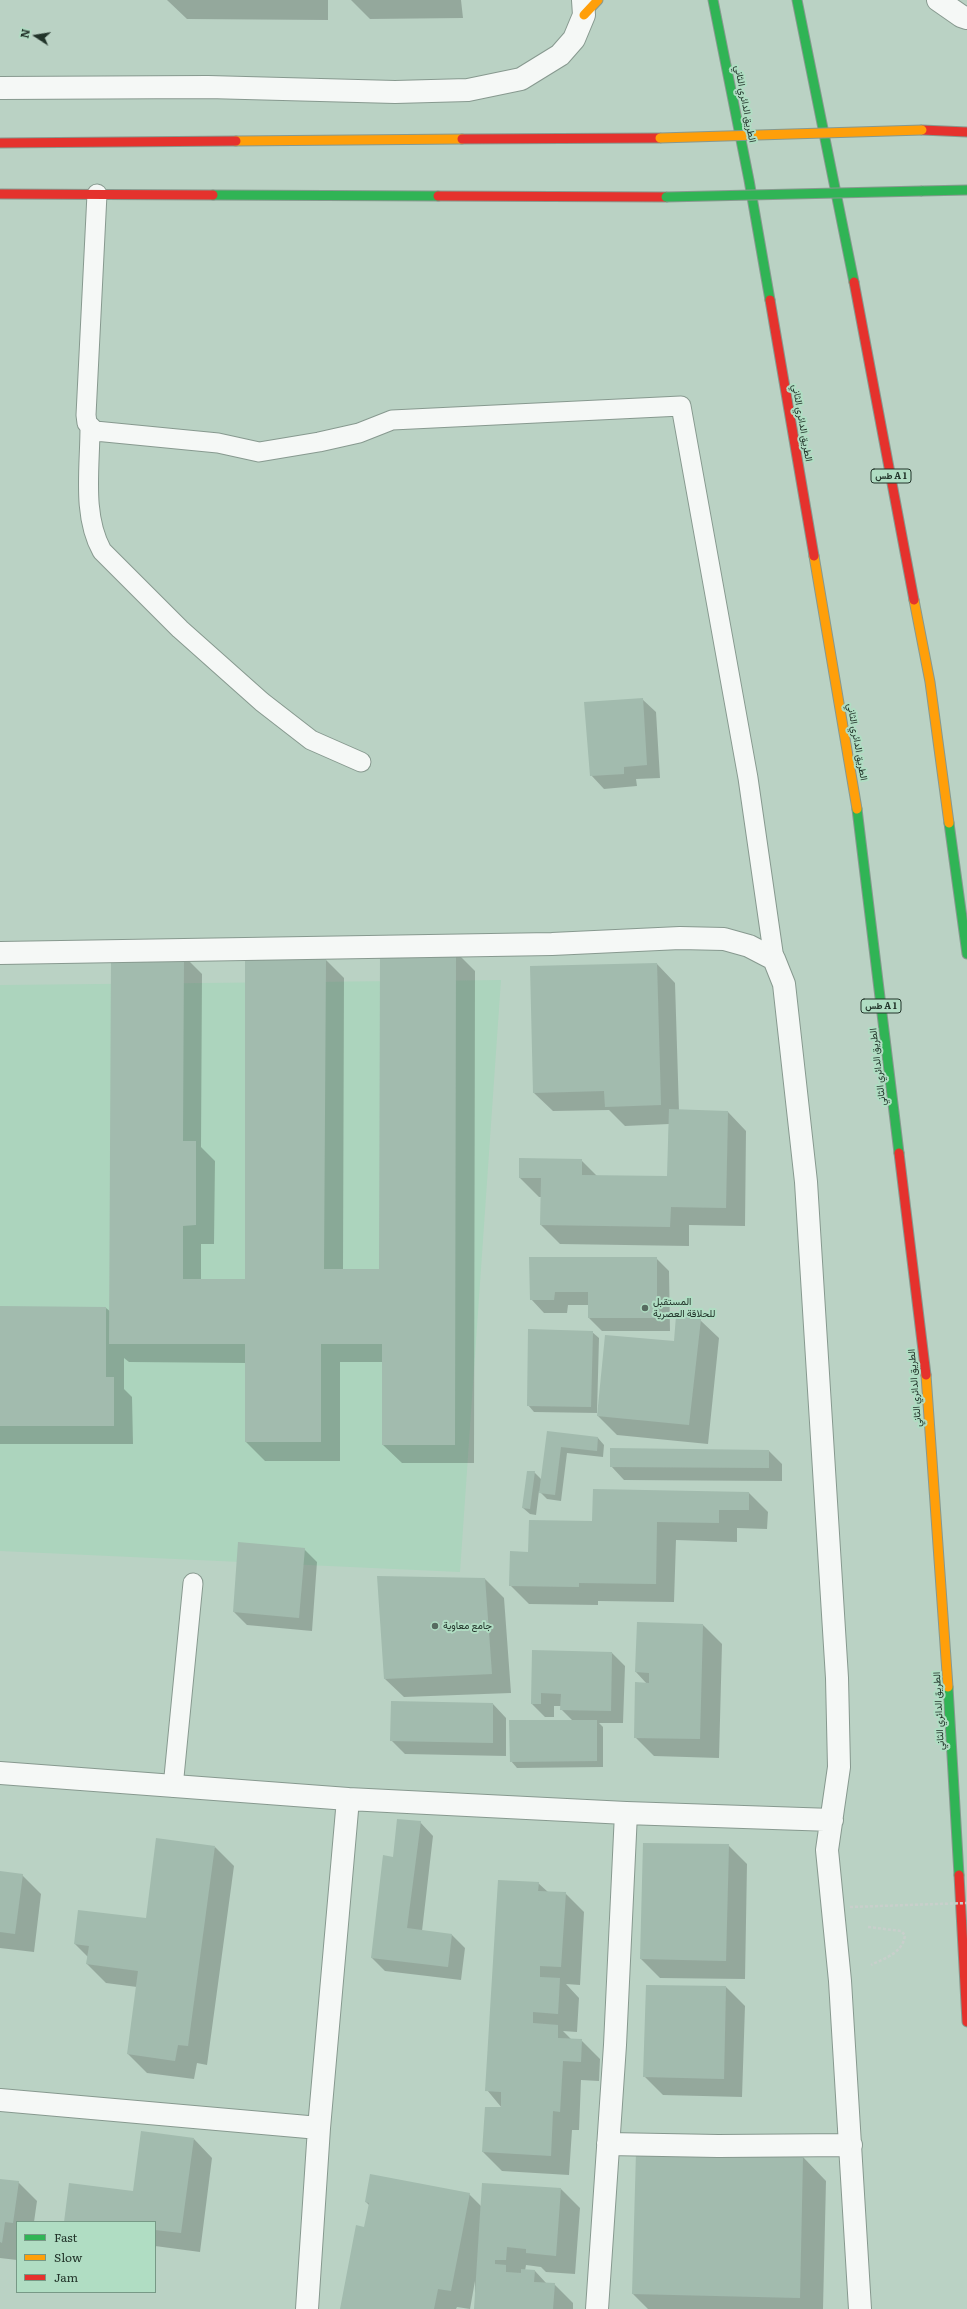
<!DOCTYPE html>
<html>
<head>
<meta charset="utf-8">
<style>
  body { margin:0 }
  #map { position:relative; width:967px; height:2309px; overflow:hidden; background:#bad2c4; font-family:Literata,serif }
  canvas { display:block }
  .legend { position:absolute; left:16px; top:2221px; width:140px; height:72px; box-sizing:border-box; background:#b0ddc3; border:1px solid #779986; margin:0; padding:5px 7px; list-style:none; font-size:12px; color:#22342a }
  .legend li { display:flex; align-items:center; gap:8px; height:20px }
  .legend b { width:20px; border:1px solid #779986 }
  .north { position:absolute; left:16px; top:16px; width:40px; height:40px; -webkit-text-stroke:3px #b0ddc3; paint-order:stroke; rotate:282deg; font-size:11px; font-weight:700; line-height:16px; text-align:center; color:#22342a }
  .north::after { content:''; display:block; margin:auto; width:14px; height:18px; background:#22342a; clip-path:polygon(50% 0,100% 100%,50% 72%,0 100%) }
</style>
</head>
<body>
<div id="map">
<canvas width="967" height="2309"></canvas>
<ul class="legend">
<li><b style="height:5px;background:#30b455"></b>Fast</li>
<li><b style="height:5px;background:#ff9f0a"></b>Slow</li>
<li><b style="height:5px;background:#e5322d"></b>Jam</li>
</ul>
<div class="north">N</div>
</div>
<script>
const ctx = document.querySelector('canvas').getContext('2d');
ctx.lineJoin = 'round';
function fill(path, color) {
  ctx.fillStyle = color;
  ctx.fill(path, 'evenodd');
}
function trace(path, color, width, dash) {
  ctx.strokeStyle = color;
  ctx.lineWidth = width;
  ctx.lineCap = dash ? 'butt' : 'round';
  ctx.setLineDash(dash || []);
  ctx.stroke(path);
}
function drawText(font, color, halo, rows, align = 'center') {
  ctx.font = font + ' Literata,Vazirmatn,serif';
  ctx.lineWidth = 4;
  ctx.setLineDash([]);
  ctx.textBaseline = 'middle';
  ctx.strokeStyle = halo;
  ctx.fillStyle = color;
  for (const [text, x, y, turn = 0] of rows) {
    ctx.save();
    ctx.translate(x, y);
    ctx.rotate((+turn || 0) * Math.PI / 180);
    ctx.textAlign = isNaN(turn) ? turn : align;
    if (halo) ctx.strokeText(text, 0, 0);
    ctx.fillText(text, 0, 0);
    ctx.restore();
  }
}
fill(new Path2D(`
  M501,980L460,1572L0,1551V985Z`), '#acd4bd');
fill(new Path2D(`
  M167,0H328V20L187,19Z
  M351,0H461L463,18L370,19Z
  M642,699L656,712L660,778L636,779L637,786L604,789L591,775Z
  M456,952L475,971L474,1463H402L383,1445V1362H340V1461H265L246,1442V1363L129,1362L124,1358V1389L132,1397L133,1444H0V1307L106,1308L111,1312L183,955L202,974L201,1147L215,1161L214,1244H201V1280H246L325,959L344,978L343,1270H380Z
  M657,964L675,983L679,1111L728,1112L746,1131L745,1226L689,1225V1246L560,1244L541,1225V1197H539L520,1178L581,1160L597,1176L668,1177L669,1124L625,1126L609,1110L553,1111L534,1093Z
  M656,1258L669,1271L670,1331H602L589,1318V1305H568L567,1313H544L531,1299Z
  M700,1320L719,1338L708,1444L617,1435L598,1416Z
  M592,1332L599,1338L597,1413L534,1412L528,1405Z
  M548,1432L598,1438L604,1445L603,1457L567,1453L561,1501L547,1499L539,1491L536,1515L530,1514L523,1508L534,1472L542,1480Z
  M769,1451L782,1464V1481L624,1480L611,1466Z
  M749,1493L768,1512L767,1529L737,1528V1542L676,1540L674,1602L598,1601V1605L529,1604L510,1585L529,1553Z
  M304,1549L317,1562L312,1631L247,1625L234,1612Z
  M485,1579L504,1598L511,1693L404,1697L385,1679Z
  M703,1625L722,1644L719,1758L654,1756L635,1737L647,1684L636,1672Z
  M533,1651L612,1653L625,1666L623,1723H599L603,1727V1767L517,1768L511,1761L573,1721L561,1709L562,1706H554V1717H545L532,1704Z
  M392,1702L493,1704L506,1718V1756L405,1754L391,1740Z
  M420,1822L433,1836L422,1931L452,1935L465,1948L461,1980L385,1971L372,1958L393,1858Z
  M728,1845L747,1864L745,1979L660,1978L641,1959Z
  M215,1847L234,1866L207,2065L197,2063L194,2079L147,2073L128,2054L137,1987L106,1983L87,1964L88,1957L75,1944L146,1920Z
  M0,1872L22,1875L41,1894L34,1952L0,1948Z
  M538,1883L548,1892L565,1893L584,1912L580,1985L566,1984L579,1998L577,2032L563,2031L572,2040H581L600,2059L599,2081L581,2080L579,2130H572L569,2175L502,2171L483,2152L502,2108L487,2090Z
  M726,1987L745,2006L742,2097L663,2095L644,2076Z
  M194,2139L212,2158L200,2252L155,2246V2222H65L134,2192Z
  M637,2153L803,2157L826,2181L823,2309H648L633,2294Z
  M0,2180L18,2182L37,2201L34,2222H17V2260L0,2258Z
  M561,2189L580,2208L575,2274L546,2272L541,2267L526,2265L525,2271H535L547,2284H554L573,2303V2309H475V2281L470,2309L457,2307L456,2309H341L365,2228L370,2206L366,2202L469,2194L481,2206Z`), '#0003');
fill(new Path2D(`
  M643,698L647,765L624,767V774L590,776L584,702Z
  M380,951H456L455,1445H382V1344H321V1442H245V1344H109L111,954H184L183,1141H196V1225L183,1226V1279H245V958H326L324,1269H379Z
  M657,963L661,1105L605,1107L604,1091L533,1093L530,966Z
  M669,1109L728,1111L726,1208L671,1207L670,1227L540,1225L541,1178H519V1158L582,1159V1175L667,1176Z
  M529,1257H657V1318H588V1292H555L554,1300H530Z
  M0,1306L106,1307V1377H114V1426H0Z
  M676,1316L701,1319L689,1425L597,1416L605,1335L674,1341Z
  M528,1329L593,1331L591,1407L527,1406Z
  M547,1431L598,1437L597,1451L561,1447L555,1495L539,1493Z
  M610,1448L769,1450V1468L610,1467Z
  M527,1471H535L530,1509L522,1508Z
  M593,1489L749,1492V1510H719V1523L657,1522L656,1584L579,1583V1587L509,1586L510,1551L528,1552L529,1520L592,1521Z
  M238,1542L305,1548L299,1618L233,1612Z
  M377,1576L485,1578L492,1674L384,1679Z
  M637,1622L703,1624L700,1739L634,1738L635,1682L649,1683V1673L635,1672Z
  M532,1650L612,1652L611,1711L560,1710L561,1694L541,1693V1704H531Z
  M391,1701L493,1703V1743L390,1741Z
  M509,1720H597V1761L510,1762Z
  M397,1819L421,1821L407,1928L452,1934L448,1967L371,1958L383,1855L393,1857Z
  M156,1838L215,1846L188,2046L178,2045L175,2061L127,2054L138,1971L86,1964L89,1946L74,1944L78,1910L146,1918Z
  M643,1843L729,1844L726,1961L640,1959Z
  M0,1871L23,1874L15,1934L0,1932Z
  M498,1880L539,1882L538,1891L566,1892L561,1967L540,1966V1977L560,1978L558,2014L533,2012V2023L558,2025V2038L582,2039L581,2062L563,2061L560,2112L553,2111L551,2156L482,2152L485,2107H501V2092L485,2091Z
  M646,1985L726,1986L724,2079L643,2077Z
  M141,2131L194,2138L181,2233L155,2230V2222H64L69,2183L133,2191Z
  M636,2152L803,2156L800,2298L632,2294Z
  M370,2174L470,2193L451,2291L438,2289L434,2309H340L356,2225L364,2227L369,2203L365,2202Z
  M0,2179L19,2181L13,2223L5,2222L2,2243L0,2242Z
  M482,2183L561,2188L556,2256L526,2253V2249L507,2247L506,2260H495V2264L506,2265V2272L521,2273V2269L535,2270L534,2282L555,2283L553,2309H474Z`), '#a2bbae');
const lane = new Path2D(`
  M97,194L86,415L87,423L95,431L218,443L259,452L319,442L359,433L392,420L681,406L748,778L774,959
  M90,428C90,468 82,515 102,551L180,629L262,702L311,740L361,762
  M173,1787L193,1583`);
const street = new Path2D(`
  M938,0L961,16L967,18
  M0,88L208,87L395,92L468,90L521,79L560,55L574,39L584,15L583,0
  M0,953L552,944L680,938L724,939L749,946L774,959L784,984L806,1182L837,1678L839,1767L827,1850L840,1981L860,2309
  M0,1773L348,1799L626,1813L832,1820
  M0,2100L319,2128
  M608,2144L718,2146L851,2145
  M307,2309L319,2128L348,1799
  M597,2309L615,2045L626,1813`);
const fast = new Path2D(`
  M713,0L749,180L770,300
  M797,0L854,282
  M922,191L967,190
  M213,195L438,196
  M857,809L899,1153
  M949,823L967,954
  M948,1687L959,1875`);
const slow = new Path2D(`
  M584,15L598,0
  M236,141L462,139
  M814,556L857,809
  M914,600L930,682L949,823
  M926,1375L948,1687`);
const jam = new Path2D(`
  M922,130L967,132
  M462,139L660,138
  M0,143L236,141
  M0,194L213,195
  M438,196L666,197
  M854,282L914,600
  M770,300L814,556
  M899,1153L926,1375
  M959,1875L967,2022`);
trace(lane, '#87998f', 21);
trace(street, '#87998f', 24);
trace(fast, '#87998f', 11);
trace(slow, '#87998f', 11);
trace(jam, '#87998f', 11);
trace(new Path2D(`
  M868,1927L901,1931L905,1935C903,1953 885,1958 871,1965`), '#c8cfcb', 2.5, [3, 2]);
trace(lane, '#f5f8f6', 19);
trace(street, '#f5f8f6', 22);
trace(fast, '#30b455', 9);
trace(slow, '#ff9f0a', 9);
trace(jam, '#e5322d', 9);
const fastBridge = new Path2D(`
  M666,197L922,191`);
const slowBridge = new Path2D(`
  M660,138L922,130`);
trace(fastBridge, '#87998f', 11, []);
trace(slowBridge, '#87998f', 11, []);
trace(new Path2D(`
  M850,1907L967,1903`), '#c8cfcb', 2.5, [3, 2]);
trace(fastBridge, '#30b455', 9);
trace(slowBridge, '#ff9f0a', 9);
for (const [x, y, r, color] of [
  [645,1308,4,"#576b60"],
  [435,1626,4,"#576b60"]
]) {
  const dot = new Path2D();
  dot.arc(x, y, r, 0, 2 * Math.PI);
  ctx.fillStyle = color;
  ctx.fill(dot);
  trace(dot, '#b0ddc3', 1.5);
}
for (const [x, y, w] of [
  [891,476,40],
  [881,1006,40]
]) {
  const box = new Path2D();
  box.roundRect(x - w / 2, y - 7, w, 14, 3);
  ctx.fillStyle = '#b0ddc3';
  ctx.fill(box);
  trace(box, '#22342a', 1);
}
drawText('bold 9px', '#22342a', null, [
  ["طس A 1",891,476],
  ["طس A 1",881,1006]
]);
drawText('10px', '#22342a', '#b0ddc3', [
  ["الطريق الدائري الثاني",745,104,79],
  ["الطريق الدائري الثاني",802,423,80],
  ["الطريق الدائري الثاني",857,742,80],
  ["الطريق الدائري الثاني",878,1067,-97],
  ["الطريق الدائري الثاني",915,1388,-95],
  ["الطريق الدائري الثاني",939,1711,-93]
]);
drawText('10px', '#22342a', '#b0ddc3', [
  ["المستقبل",653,1302],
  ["للحلاقة العصرية",653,1314],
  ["جامع معاوية",443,1626]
], 'left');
</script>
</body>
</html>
